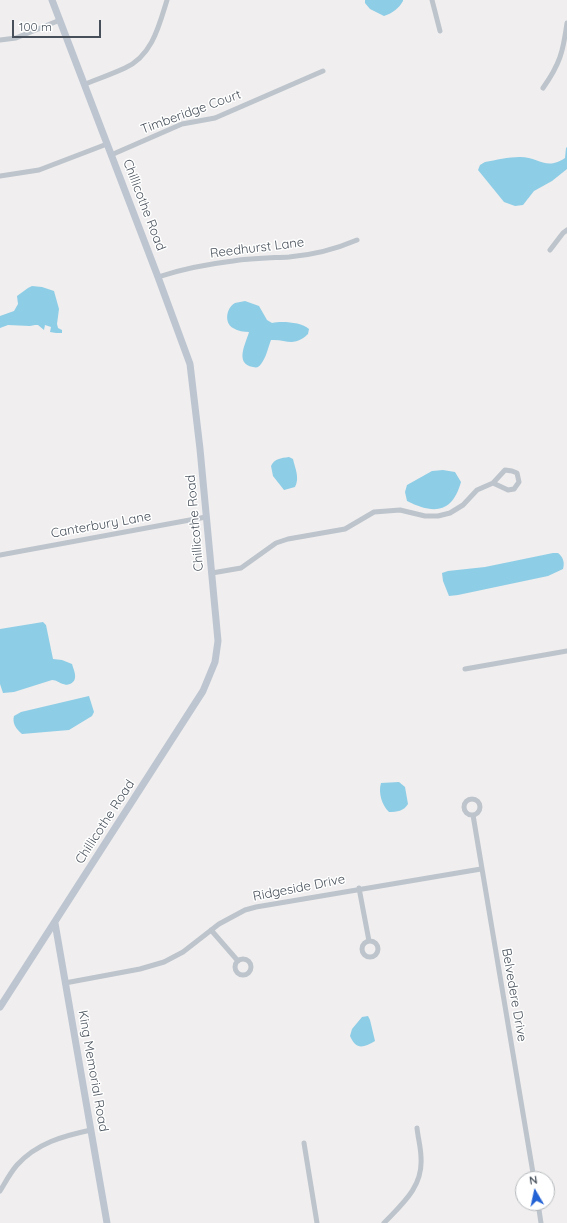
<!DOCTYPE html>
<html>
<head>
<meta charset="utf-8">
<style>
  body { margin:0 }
  #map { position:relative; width:567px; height:1223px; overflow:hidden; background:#f0eeee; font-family:Quicksand,sans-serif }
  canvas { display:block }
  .north { position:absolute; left:515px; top:1171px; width:40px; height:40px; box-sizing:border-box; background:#fff; border:1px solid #b5b9bd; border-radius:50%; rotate:351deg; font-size:11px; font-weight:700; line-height:16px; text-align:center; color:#47505a }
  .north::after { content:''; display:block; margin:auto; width:14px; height:18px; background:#2362d5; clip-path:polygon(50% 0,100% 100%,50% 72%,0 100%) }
  .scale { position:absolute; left:12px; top:20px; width:89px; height:18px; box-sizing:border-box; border:2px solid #47505a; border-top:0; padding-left:5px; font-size:12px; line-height:14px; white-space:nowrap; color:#47505a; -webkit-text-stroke:3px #fff; paint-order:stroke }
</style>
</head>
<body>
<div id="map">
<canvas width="567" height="1223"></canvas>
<div class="north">N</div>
<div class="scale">100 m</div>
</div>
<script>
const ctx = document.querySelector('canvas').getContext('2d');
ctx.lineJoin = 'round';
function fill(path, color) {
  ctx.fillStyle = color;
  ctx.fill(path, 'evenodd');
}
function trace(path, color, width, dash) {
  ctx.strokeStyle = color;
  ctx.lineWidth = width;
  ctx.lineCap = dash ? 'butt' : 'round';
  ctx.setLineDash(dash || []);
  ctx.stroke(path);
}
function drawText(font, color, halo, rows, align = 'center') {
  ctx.font = font + ' Quicksand,sans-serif';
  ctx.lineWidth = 3;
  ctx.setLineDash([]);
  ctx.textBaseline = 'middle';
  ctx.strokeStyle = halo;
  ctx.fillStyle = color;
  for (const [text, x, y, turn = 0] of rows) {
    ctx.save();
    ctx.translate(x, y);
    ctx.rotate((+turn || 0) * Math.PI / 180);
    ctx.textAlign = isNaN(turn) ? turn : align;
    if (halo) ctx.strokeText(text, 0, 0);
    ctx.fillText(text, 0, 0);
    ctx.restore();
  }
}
fill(new Path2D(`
  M365,0H403V1C399,8 393,13 384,16L370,9L365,3Z
  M567,147V169L552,181L534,191L523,205L515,206L504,202L478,170L480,165L485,162C496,160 508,157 520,157C539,157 546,171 565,158L566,148Z
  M32,286L42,287L54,291L59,309L57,324L58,328L62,330V333H56L50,332L51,327L45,325L44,330L38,325H35L30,326L8,325L0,328V316L14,311L18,304L17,296L28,288Z
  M245,301L259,306L267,320L272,323C282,321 301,322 309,329L308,334C293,348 287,339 271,340C268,348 266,358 261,364C259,367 257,368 253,367C234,364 246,343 249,332C244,332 238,331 233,328C224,323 226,308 235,303C238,302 242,302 245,301Z
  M289,457L293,459C295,468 300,478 295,487L284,490L273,476L271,466C274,459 281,458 289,457Z
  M443,470L455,472L461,482C452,514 433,514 407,501L405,492L407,485L432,471Z
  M553,553H558C563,557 565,562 563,569L548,576L458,595L449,596L443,581L442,573L448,571L485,567Z
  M43,622L46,625L53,659L62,660L72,664C74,671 79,680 70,684C67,685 66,685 63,684C59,683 57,680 52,680L14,692L3,693L0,684V629Z
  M89,696L94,712L92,716L69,730L22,734C16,729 12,723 14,716L21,712Z
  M399,782L405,787L408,804C404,811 397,812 389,812C382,805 378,793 381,783Z
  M368,1016L370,1020L375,1041C363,1048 356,1050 350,1036L352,1029L362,1017Z`), '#8ecde6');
trace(new Path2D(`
  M432,0L440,31
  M0,40L16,38L60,20
  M85,84C98,79 112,74 125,68C152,56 159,26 167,0
  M543,88C560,64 563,52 567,23
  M111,155L182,124L215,118L323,71
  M0,176L39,170L107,144
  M550,250L563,233L567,230
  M158,277C182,269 208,264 233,261C252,258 270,258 289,257C312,255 336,249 357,240
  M0,555L206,517
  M212,573L241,568L276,543L288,539L345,529L374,512L400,510L425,516H438L450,513L463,505L477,490L493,483L505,470L512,471L517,473L519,482L514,489L508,490L493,483
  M465,669L567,651
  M464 807a8 8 0 1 1 16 0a8 8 0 1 1-16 0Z
  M473,815L534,1179
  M359,888L369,941
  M211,930L238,961
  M362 949a8 8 0 1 1 16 0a8 8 0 1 1-16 0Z
  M235 967a8 8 0 1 1 16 0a8 8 0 1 1-16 0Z
  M65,983L140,969L164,962L183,952L219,924L245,910L256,907L481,869
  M304,1143L317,1223
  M0,1191C5,1183 10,1173 17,1165C37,1143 63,1136 91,1130
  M538,1203L541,1223
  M384,1223C402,1204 423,1187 421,1158C421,1148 418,1138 417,1128`), '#bdc4cc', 5);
trace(new Path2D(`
  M55,923L107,1223
  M0,1007L203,691L215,662L218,641L200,449L190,364L158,277L52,0`), '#bdc5d1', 7);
drawText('13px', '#47505a', '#fff', [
  ["Timberidge Court",191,112,-20],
  ["Chillicothe Road",144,205,69],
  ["Reedhurst Lane",257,248,-7],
  ["Chillicothe Road",195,523,-95],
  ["Canterbury Lane",101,525,-10],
  ["Chillicothe Road",105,822,-57],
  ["Ridgeside Drive",299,888,-11],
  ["Belvedere Drive",514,995,80],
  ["King Memorial Road",93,1071,80]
]);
</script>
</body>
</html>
